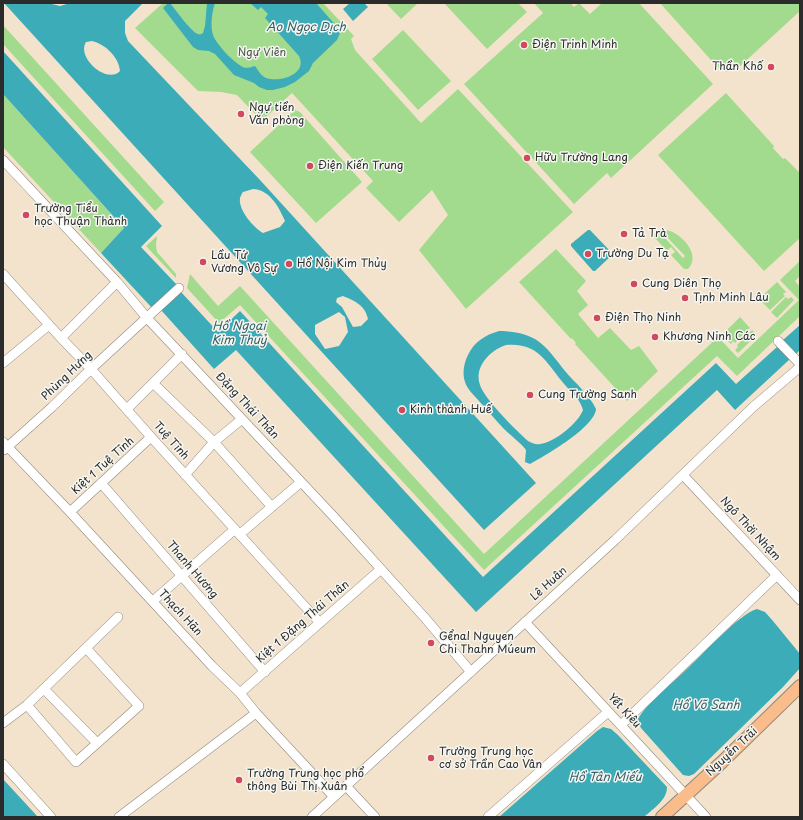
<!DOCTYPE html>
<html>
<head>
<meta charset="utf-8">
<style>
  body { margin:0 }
  #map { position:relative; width:803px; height:820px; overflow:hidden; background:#f3e3cc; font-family:"Playpen Sans",sans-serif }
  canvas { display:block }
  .frame { position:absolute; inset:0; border:4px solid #2b2b2b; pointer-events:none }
</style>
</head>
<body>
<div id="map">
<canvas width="803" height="820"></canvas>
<div class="frame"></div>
</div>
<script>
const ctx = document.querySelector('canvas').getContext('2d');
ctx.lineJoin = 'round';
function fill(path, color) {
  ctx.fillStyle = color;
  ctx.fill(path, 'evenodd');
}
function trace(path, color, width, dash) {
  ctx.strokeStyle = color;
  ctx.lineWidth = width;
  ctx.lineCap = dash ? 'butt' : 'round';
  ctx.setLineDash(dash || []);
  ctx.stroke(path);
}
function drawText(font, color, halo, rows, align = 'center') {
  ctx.font = font + ' "Playpen Sans",sans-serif';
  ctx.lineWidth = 3;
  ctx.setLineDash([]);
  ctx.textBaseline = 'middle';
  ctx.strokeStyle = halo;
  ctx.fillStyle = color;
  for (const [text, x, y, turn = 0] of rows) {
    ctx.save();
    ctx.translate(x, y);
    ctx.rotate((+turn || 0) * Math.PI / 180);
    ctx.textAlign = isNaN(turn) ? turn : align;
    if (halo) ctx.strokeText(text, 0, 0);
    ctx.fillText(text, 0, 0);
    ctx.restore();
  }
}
fill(new Path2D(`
  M163,3H323L354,36L351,39L355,50L421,123L458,89L573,212L466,309L419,250L448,215L432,190L399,222L366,188L373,181L292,93L265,118H259L237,95L221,92L198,91L135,28Z
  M386,3H418L401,19Z
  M444,3H518L527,12L487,49Z
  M534,3H570L574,7L579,3L590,14L602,3H639L713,84L611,178L607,173L574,204L464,84L543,13Z
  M660,3H800V11L738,68L728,72L719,69Z
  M3,25L164,202L155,211L3,44Z
  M403,30L451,81L418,110L372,59Z
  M726,93L774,146L773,148L783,159L785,158L800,173V238L764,271L658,155Z
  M3,94L124,228L101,253L3,147Z
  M295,110L300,112L362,182L316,223L250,152Z
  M661,229C664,230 667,230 670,231C684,236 701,256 688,269H684L671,255L675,252L671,247L667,251L654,237V234ZM666,236L685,256L683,258L665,238Z
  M157,236L156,245L157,252L176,274V278L146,246Z
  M556,249L586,281L577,291L588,305L578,314L598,338L610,328L631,350L639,346L658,371L627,401L575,344L576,343L572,338L571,339L519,282Z
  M800,261V276L795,281L800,287V316L737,376L717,356L484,570L240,305L219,323L187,288L190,274L218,306L240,286L484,554L718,337L738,358L799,300L780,280Z
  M777,282L786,292L783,294L785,296L770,310L759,299Z
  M786,297L788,299L791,297L794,300L777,318L771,312Z
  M740,317L750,328L735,343L733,341L731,344L722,335Z
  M752,330L757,335L738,353L735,350L738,347L737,345Z`), '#a2db8d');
fill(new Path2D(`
  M4,3H48L60,6L70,3H143L125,21V33L128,41L260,180L536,483L484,530ZM92,41C105,44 119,57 120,71C107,85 76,57 86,42ZM253,189C270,190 279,207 285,221L280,227L263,233C254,228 238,210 240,198C240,198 242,193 243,192ZM343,296C355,301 365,305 368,319L361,326L353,327L342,307L336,302L337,298ZM339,312L345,317L348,332L339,346L325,349L315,334V325Z
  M168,3H170C175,9 192,33 198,34C201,35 201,34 203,33L205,26L207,3H215C212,12 210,25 213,35C216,44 234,63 243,67C247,69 251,67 255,66C258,70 261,76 266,78C280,83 308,74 299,56L265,18L268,14L261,7L258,10L250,3H316L339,29L340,33L337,40L313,63L309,71L295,82L285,87L273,90H267L259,87L254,83L234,75L215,54L209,51L198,50L193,47L163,8Z
  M350,3H364L368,7L353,21L343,9Z
  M3,51L162,226L141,247L177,285L153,309L101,253L124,228L3,94Z
  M588,230H590L611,252V256L595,271H593L571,246V244Z
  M181,292L218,332L240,311L483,577L716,363L736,384L777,347L790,359L735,410L717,390L476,612L236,350L214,369L161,310Z
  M800,325V350L796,354L783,340Z
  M499,331C511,331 524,333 535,339C547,346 556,360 565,371C575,383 589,394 596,409C595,427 545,456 530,464L525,462L526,450C520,442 511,436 504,429C495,420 488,410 479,401C474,395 467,389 465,382C462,373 464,363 468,355C474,342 485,335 499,331ZM506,345C539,342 547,364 565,385C572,393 580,399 583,410C578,423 554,443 540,444C536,445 532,443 528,441C516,430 485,400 480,385C477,376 479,368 484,361C490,353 497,348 506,345Z
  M757,609L765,612L773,621L800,654V668L783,687L694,774L689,776L683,775L641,728L637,720C649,700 673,683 689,667C704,653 739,614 757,609Z
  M603,727L611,729L618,735L667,787C667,800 654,808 644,817H499L597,731Z
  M3,779L38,817H3Z`), '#3cacb9');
const minor = new Path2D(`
  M3,160L117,282L147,318L335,518L425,618L471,672
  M3,274L61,338L91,369L151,437L320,623
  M61,338L117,282
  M778,341L800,364
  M3,363L49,325
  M153,383L214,442L272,507
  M127,409L182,354
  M3,442L70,512L212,666L240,693L256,713L334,797
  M4,450L52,407L91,369L179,288
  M185,475L214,442L242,419
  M683,475L800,600
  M101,483L265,672
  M70,512L151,437
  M240,534L301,482
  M153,601L235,529
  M525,622L706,817
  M44,689L97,743
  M240,693L381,569
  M27,705L76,762L139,706L86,648
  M3,723L27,705L118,617
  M621,725L777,575
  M3,764L51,817
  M346,786L375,817
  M119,817L256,713
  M312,817L615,540L753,407L800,367
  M488,817L608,712`);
const major = new Path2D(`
  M662,817L722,762L800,686`);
trace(minor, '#8f877c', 10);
trace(major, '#8f877c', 14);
trace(minor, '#fff', 9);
trace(major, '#fabc8b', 12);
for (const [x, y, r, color] of [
  [524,45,4,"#d1495b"],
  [771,67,4,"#d1495b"],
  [241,114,4,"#d1495b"],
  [527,158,4,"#d1495b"],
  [310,166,4,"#d1495b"],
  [26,215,4,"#d1495b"],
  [624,234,4,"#d1495b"],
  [588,254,4,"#d1495b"],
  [203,262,4,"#d1495b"],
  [289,264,4,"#d1495b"],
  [634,284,4,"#d1495b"],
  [685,298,4,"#d1495b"],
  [597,318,4,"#d1495b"],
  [655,337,4,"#d1495b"],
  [530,395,4,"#d1495b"],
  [402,410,4,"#d1495b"],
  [431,643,4,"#d1495b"],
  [431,758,4,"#d1495b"],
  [239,780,4,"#d1495b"]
]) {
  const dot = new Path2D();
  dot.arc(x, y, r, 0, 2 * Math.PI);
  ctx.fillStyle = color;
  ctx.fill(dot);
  trace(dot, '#f6f6f2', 1.5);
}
drawText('11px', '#2b2b2b', '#f6f6f2', [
  ["Điện Trinh Minh",532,45],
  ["Thần Khố",763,67,"right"],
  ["Ngự tiền",249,108],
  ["Văn phòng",249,121],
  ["Hữu Trường Lang",535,158],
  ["Điện Kiến Trung",318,166],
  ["Trường Tiểu",34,209],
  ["học Thuận Thành",34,222],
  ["Tả Trà",632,234],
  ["Trường Du Tạ",596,254],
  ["Lầu Tứ",211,256],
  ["Vương Vô Sự",211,269],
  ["Hồ Nội Kim Thủy",297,264],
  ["Cung Diên Thọ",642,284],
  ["Tịnh Minh Lâu",693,298],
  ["Điện Thọ Ninh",605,318],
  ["Khương Ninh Các",663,337],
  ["Cung Trường Sanh",538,395],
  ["Kinh thành Huế",410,410],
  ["Gểnal Nguyen",439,637],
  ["Chi Thahn Múeum",439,650],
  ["Trường Trung học",439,752],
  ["cơ sở Trần Cao Vân",439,765],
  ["Trường Trung học phổ",247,774],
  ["thông Bùi Thị Xuân",247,787]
], 'left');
drawText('11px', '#495744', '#f6f6f2', [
  ["Ngự Viên",262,53]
]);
drawText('11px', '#2b2b2b', '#f6f6f2', [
  ["Phùng Hưng",67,376,-44],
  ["Đặng Thái Thân",247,406,47],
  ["Tuệ Tĩnh",171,441,48],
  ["Kiệt 1 Tuệ Tĩnh",103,466,-42],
  ["Ngô Thời Nhậm",750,529,47],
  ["Thanh Hương",192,570,49],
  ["Lê Huân",549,584,-42],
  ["Thạch Hãn",180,613,47],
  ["Kiệt 1 Đặng Thái Thân",303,622,-41],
  ["Yết Kiêu",624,711,47],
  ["Nguyễn Trãi",732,752,-43]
]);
drawText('italic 12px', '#325f64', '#f6f6f2', [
  ["Ao Ngọc Dịch",306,28],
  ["Hồ Ngoại",239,327],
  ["Kim Thuỷ",239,341],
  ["Hồ Võ Sanh",706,706],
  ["Hồ Tân Miếu",605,778]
]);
</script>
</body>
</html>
